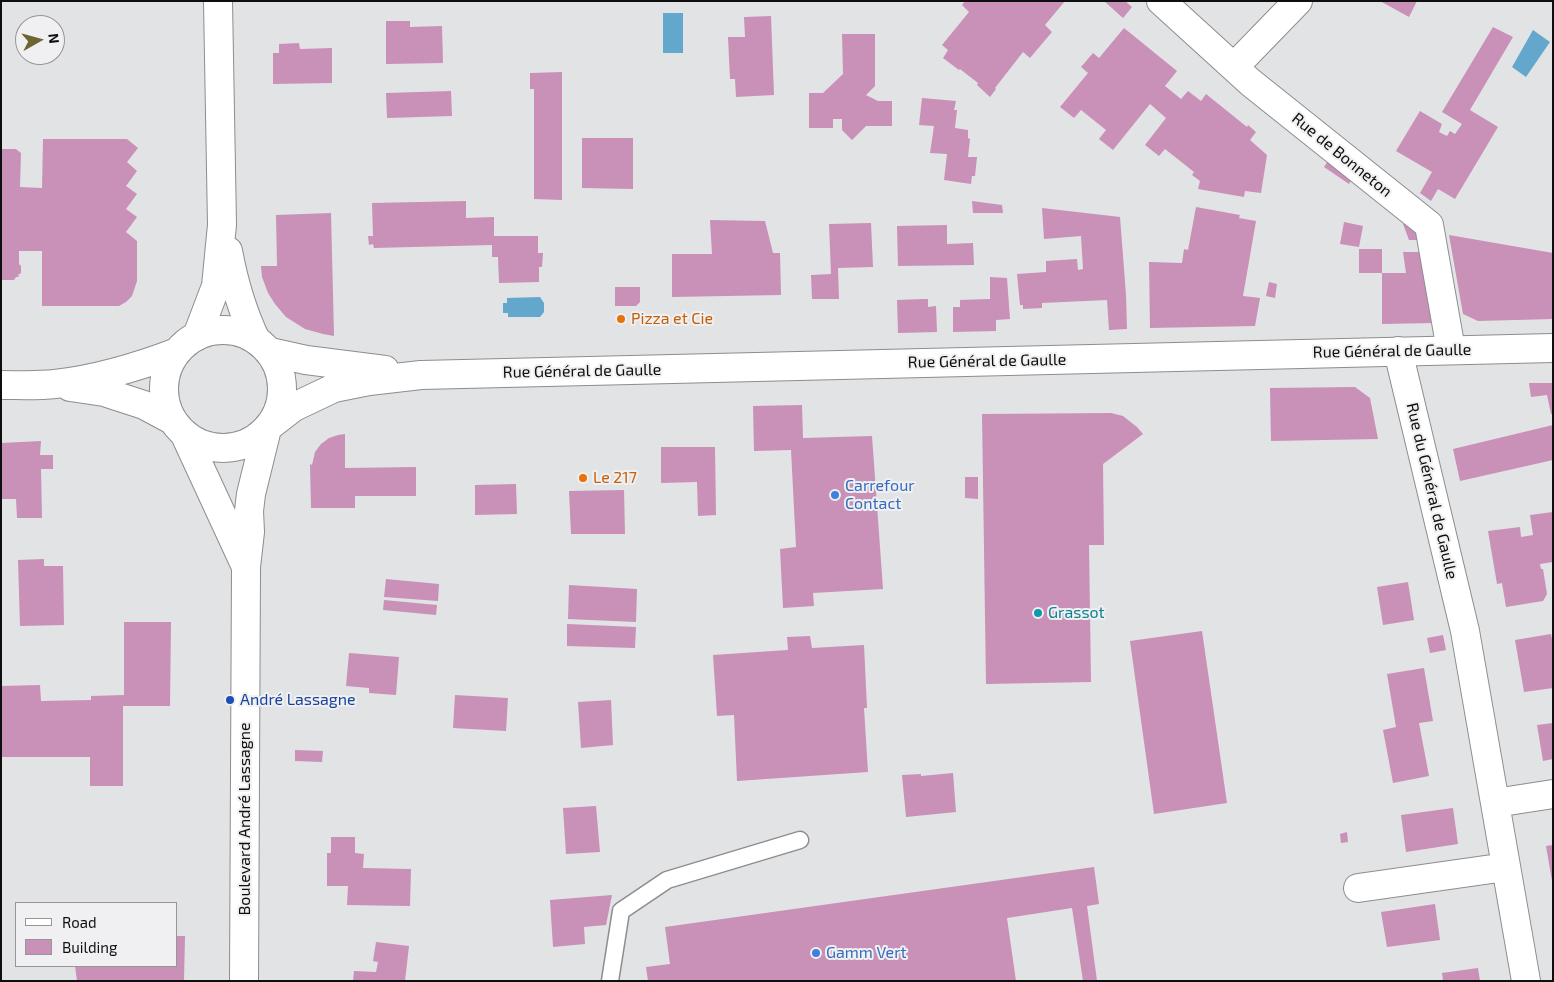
<!DOCTYPE html>
<html>
<head>
<meta charset="utf-8">
<style>
  body { margin:0 }
  #map { position:relative; width:1554px; height:982px; overflow:hidden; background:#e2e3e4; font-family:"Exo 2",sans-serif }
  canvas { display:block }
  .frame { position:absolute; inset:0; border:2px solid #0e0e0e; pointer-events:none }
  .legend { position:absolute; left:15px; top:902px; width:162px; height:65px; box-sizing:border-box; background:#f0f0f2; border:1px solid #969697; margin:0; padding:6px 9px; list-style:none; font-size:15px; color:#0e0e0e }
  .legend li { display:flex; align-items:center; gap:10px; height:25px }
  .legend b { width:25px; border:1px solid #969697 }
  .north { position:absolute; left:15px; top:15px; width:50px; height:50px; box-sizing:border-box; background:#f0f0f2; border:1px solid #969697; border-radius:50%; rotate:83deg; font-size:14px; font-weight:700; line-height:20px; text-align:center; color:#0e0e0e }
  .north::after { content:''; display:block; margin:auto; width:18px; height:22px; background:#6e6532; clip-path:polygon(50% 0,100% 100%,50% 72%,0 100%) }
</style>
</head>
<body>
<div id="map">
<canvas width="1554" height="982"></canvas>
<div class="frame"></div>
<ul class="legend">
<li><b style="height:6px;background:#fff"></b>Road</li>
<li><b style="height:14px;background:#c990b8"></b>Building</li>
</ul>
<div class="north">N</div>
</div>
<script>
const ctx = document.querySelector('canvas').getContext('2d');
ctx.lineJoin = 'round';
function fill(path, color) {
  ctx.fillStyle = color;
  ctx.fill(path, 'evenodd');
}
function trace(path, color, width, dash) {
  ctx.strokeStyle = color;
  ctx.lineWidth = width;
  ctx.lineCap = dash ? 'butt' : 'round';
  ctx.setLineDash(dash || []);
  ctx.stroke(path);
}
function drawText(font, color, halo, rows, align = 'center') {
  ctx.font = font + ' "Exo 2",sans-serif';
  ctx.lineWidth = 4;
  ctx.setLineDash([]);
  ctx.textBaseline = 'middle';
  ctx.strokeStyle = halo;
  ctx.fillStyle = color;
  for (const [text, x, y, turn = 0] of rows) {
    ctx.save();
    ctx.translate(x, y);
    ctx.rotate((+turn || 0) * Math.PI / 180);
    ctx.textAlign = isNaN(turn) ? turn : align;
    if (halo) ctx.strokeText(text, 0, 0);
    ctx.fillText(text, 0, 0);
    ctx.restore();
  }
}
fill(new Path2D(`
  M663,13H683V53H663Z
  M1533,30L1550,42L1526,77L1512,67Z
  M540,297L544,303V312L540,317H508V313H503V303H507V298Z`), '#63a7cc');
fill(new Path2D(`
  M965,1H1065L1045,25L1052,32L1030,58L1023,52L995,88L996,89L990,97L977,85L978,83L960,69L959,70L943,58L948,50L942,45L969,12L962,5Z
  M1104,1H1125L1132,7L1123,18Z
  M1380,1H1417L1409,17Z
  M771,16L774,95L736,97L735,79H730L728,37H745L744,17Z
  M386,21H410V27L442,26L443,63L386,64Z
  M1493,27L1513,37L1470,110L1498,127L1455,199L1438,189L1431,201L1420,193L1432,172L1396,151L1420,111L1442,124L1439,132L1447,136L1450,131L1455,134L1462,124L1442,112Z
  M1124,28L1177,71L1165,86L1181,99L1188,91L1201,101L1206,94L1247,127L1248,125L1256,132L1250,140L1267,155L1261,193L1245,191L1244,197L1198,189L1200,181L1192,175L1194,172L1165,149L1159,156L1145,145L1166,118L1150,104L1113,150L1099,139L1106,130L1081,110L1074,118L1060,107L1088,73L1081,67L1093,53L1099,58Z
  M842,34H875V86L866,95L878,101H892V126H866L852,140L842,130V119H833V128H809V93H823L843,74Z
  M299,43L300,49L332,48V83L273,84V53H279V44Z
  M562,72V200L534,199V89H530V73Z
  M451,91L452,116L387,118L386,93Z
  M922,98L956,101L954,110H957L955,128L968,130V138L970,139L968,157H977L975,176H972L971,184L944,180L947,154L930,153L934,126L919,125Z
  M582,138H633V189L582,188Z
  M43,139H127L138,148L127,162L137,171L126,186L137,194L126,209L137,217L126,232L137,241V281L132,296L126,302L119,306H42V251H19V264L21,266V273L18,275L19,277H16L14,280H1V149H16L21,153L20,187L42,188Z
  M1329,159L1354,176L1349,184L1324,167Z
  M466,201V218L494,217V236H538V253H543L542,267H539V282L499,283L498,257H492V245L374,248L373,244L369,245L368,236H373L372,203Z
  M972,201L1002,205L1003,213H973Z
  M1196,207L1240,215L1239,218L1256,221L1243,296L1260,298L1255,326L1150,328L1149,262L1182,263L1184,249L1188,250Z
  M1042,208L1120,217L1126,295L1127,329L1109,330L1107,300L1042,303V308L1023,309V305H1020L1017,274L1046,272V261L1077,259L1078,270L1083,269L1081,236L1044,239Z
  M331,213L334,336L323,334L305,329L286,317L275,304L268,293L262,277L261,266H277L276,215Z
  M710,220L765,221L773,253H780L781,295L672,297V254H712Z
  M1414,221L1420,240H1409L1403,224Z
  M1344,222L1363,226L1359,247L1340,244Z
  M871,223L873,267L838,268L839,299H812L811,275L831,274L829,224Z
  M947,225V244L973,243L974,265L898,266L897,226Z
  M1449,235L1553,253V319L1478,321L1463,314Z
  M1359,249H1382V273H1359Z
  M1403,252H1424L1434,323L1382,324V273H1406Z
  M990,277L1007,278L1010,319L996,320V331L953,332V307H960V300L990,299Z
  M1269,282L1277,284L1275,298L1266,296Z
  M615,287H640V302L636,306H615Z
  M924,299H928V307L936,306L937,332L898,333L897,300Z
  M1529,383H1553V414H1551L1547,395L1531,397Z
  M1355,387L1370,398L1378,439L1271,441L1270,388Z
  M802,405L803,438L872,436L883,589L813,593L814,606L783,608L780,549L796,547L791,450L754,451L753,406Z
  M1111,413L1123,416L1137,427L1143,434L1103,464L1104,545H1089L1091,682L986,684L982,414Z
  M1553,425V460L1460,481L1453,449Z
  M345,434V468L416,467V496H355V508H311L310,464L312,465L315,452L321,444L329,438L338,435Z
  M41,441L40,455H53V469H41L42,518H17L16,499H2L1,443Z
  M661,447H715L716,515L698,516L697,482L661,483Z
  M965,477H978V499L965,498Z
  M516,484L517,514L475,515V485Z
  M624,490L625,534H571L569,491Z
  M1553,512V562L1540,564L1541,569H1543L1547,594L1543,601L1506,607L1502,583L1497,584L1488,531L1520,527L1521,537L1533,535L1530,515Z
  M44,559V566H63L64,625L20,626L18,560Z
  M386,579L439,584L438,601L384,597Z
  M1408,582L1414,620L1383,625L1377,587Z
  M569,585L637,589L636,622L568,619Z
  M384,600L437,605L436,615L383,610Z
  M124,622H171L170,706H123V786H90V757H1V686L40,685L41,701L91,700V696L124,695Z
  M567,624L636,627L635,648L567,646Z
  M1202,631L1227,803L1154,814L1130,641Z
  M1551,634L1553,644V688L1524,692L1515,640Z
  M1443,635L1446,650L1430,653L1427,638Z
  M810,636L812,648L864,645L867,708H864L868,772L737,781L734,715L717,716L713,655L788,650L787,637Z
  M349,653L399,657L396,695L369,693V688L346,686Z
  M1424,668L1433,721L1419,723L1429,776L1393,783L1383,730L1396,727L1387,674Z
  M455,695L508,698L506,731L453,728Z
  M611,700L613,745L581,748L578,702Z
  M1553,723V759L1543,761L1537,725Z
  M295,750L323,751L322,762L295,761Z
  M953,773L956,812L906,817L902,775L921,774V776Z
  M596,806L600,852L566,854L563,808Z
  M1453,808L1458,844L1406,852L1401,815Z
  M1347,832L1348,842L1341,843L1340,834Z
  M331,837H355V853L364,854L363,868L411,869L410,906L347,905L348,886H327V853H331Z
  M1553,845V881H1552L1546,846Z
  M1094,867L1099,904L1087,906L1097,981H1083L1072,908L1007,918L1016,981H648L646,967L670,964L665,927Z
  M612,895L606,925L584,927L585,944L553,947L550,900Z
  M1435,904L1440,940L1387,947L1381,912Z
  M176,936H185L184,981H77L75,966H176Z
  M376,942L409,946L405,981H353L354,971L376,972L378,962L373,961Z
  M1478,968L1480,981H1443L1442,973Z`), '#c990b8');
const lane = new Path2D(`
  M610,981L621,911L667,880L800,840`);
const street = new Path2D(`
  M1161,1L1250,82L1429,225L1451,350
  M1234,67L1298,1
  M228,251C234,283 242,311 256,340
  M197,336L216,286L222,225L218,1
  M1398,351L1465,631L1526,981
  M1495,803L1553,794
  M1358,888L1506,867`);
const secondary = new Path2D(`
  M164 389a59 59 0 1 1 118 0a59 59 0 1 1-118 0Z
  M270,352L306,360L385,370
  M1,385C19,385 38,386 55,384C97,379 138,367 177,352
  M70,387L104,392L144,405L172,420
  M272,424L294,407L334,388L369,381L421,375L1553,348
  M185,435L246,567
  M244,981L246,567L250,532L249,511L251,494L267,429`);
trace(lane, '#8d8d8f', 19);
trace(street, '#8d8d8f', 30);
trace(secondary, '#8d8d8f', 30);
trace(lane, '#fff', 16);
trace(street, '#fff', 28);
trace(secondary, '#fff', 28);
for (const [x, y, r, color] of [
  [621,319,5,"#e8710a"],
  [583,478,5,"#e8710a"],
  [835,495,5,"#3f7fe0"],
  [1038,613,5,"#0f9aa8"],
  [230,700,5,"#1a4fb4"],
  [816,953,5,"#3f7fe0"]
]) {
  const dot = new Path2D();
  dot.arc(x, y, r, 0, 2 * Math.PI);
  ctx.fillStyle = color;
  ctx.fill(dot);
  trace(dot, '#f0f0f2', 2);
}
drawText('16px', '#0e0e0e', '#f0f0f2', [
  ["Rue de Bonneton",1342,155,39],
  ["Rue Général de Gaulle",1392,351,-1],
  ["Rue Général de Gaulle",987,361,-1],
  ["Rue Général de Gaulle",582,371,-1],
  ["Rue du Général de Gaulle",1432,491,77],
  ["Boulevard André Lassagne",245,819,-90]
]);
drawText('16px', '#c56008', '#f0f0f2', [
  ["Pizza et Cie",631,319],
  ["Le 217",593,478]
], 'left');
drawText('16px', '#366cbe', '#f0f0f2', [
  ["Carrefour",845,486],
  ["Contact",845,504],
  ["Gamm Vert",826,953]
], 'left');
drawText('16px', '#0d838f', '#f0f0f2', [
  ["Grassot",1048,613]
], 'left');
drawText('16px', '#164399', '#f0f0f2', [
  ["André Lassagne",240,700]
], 'left');
</script>
</body>
</html>
